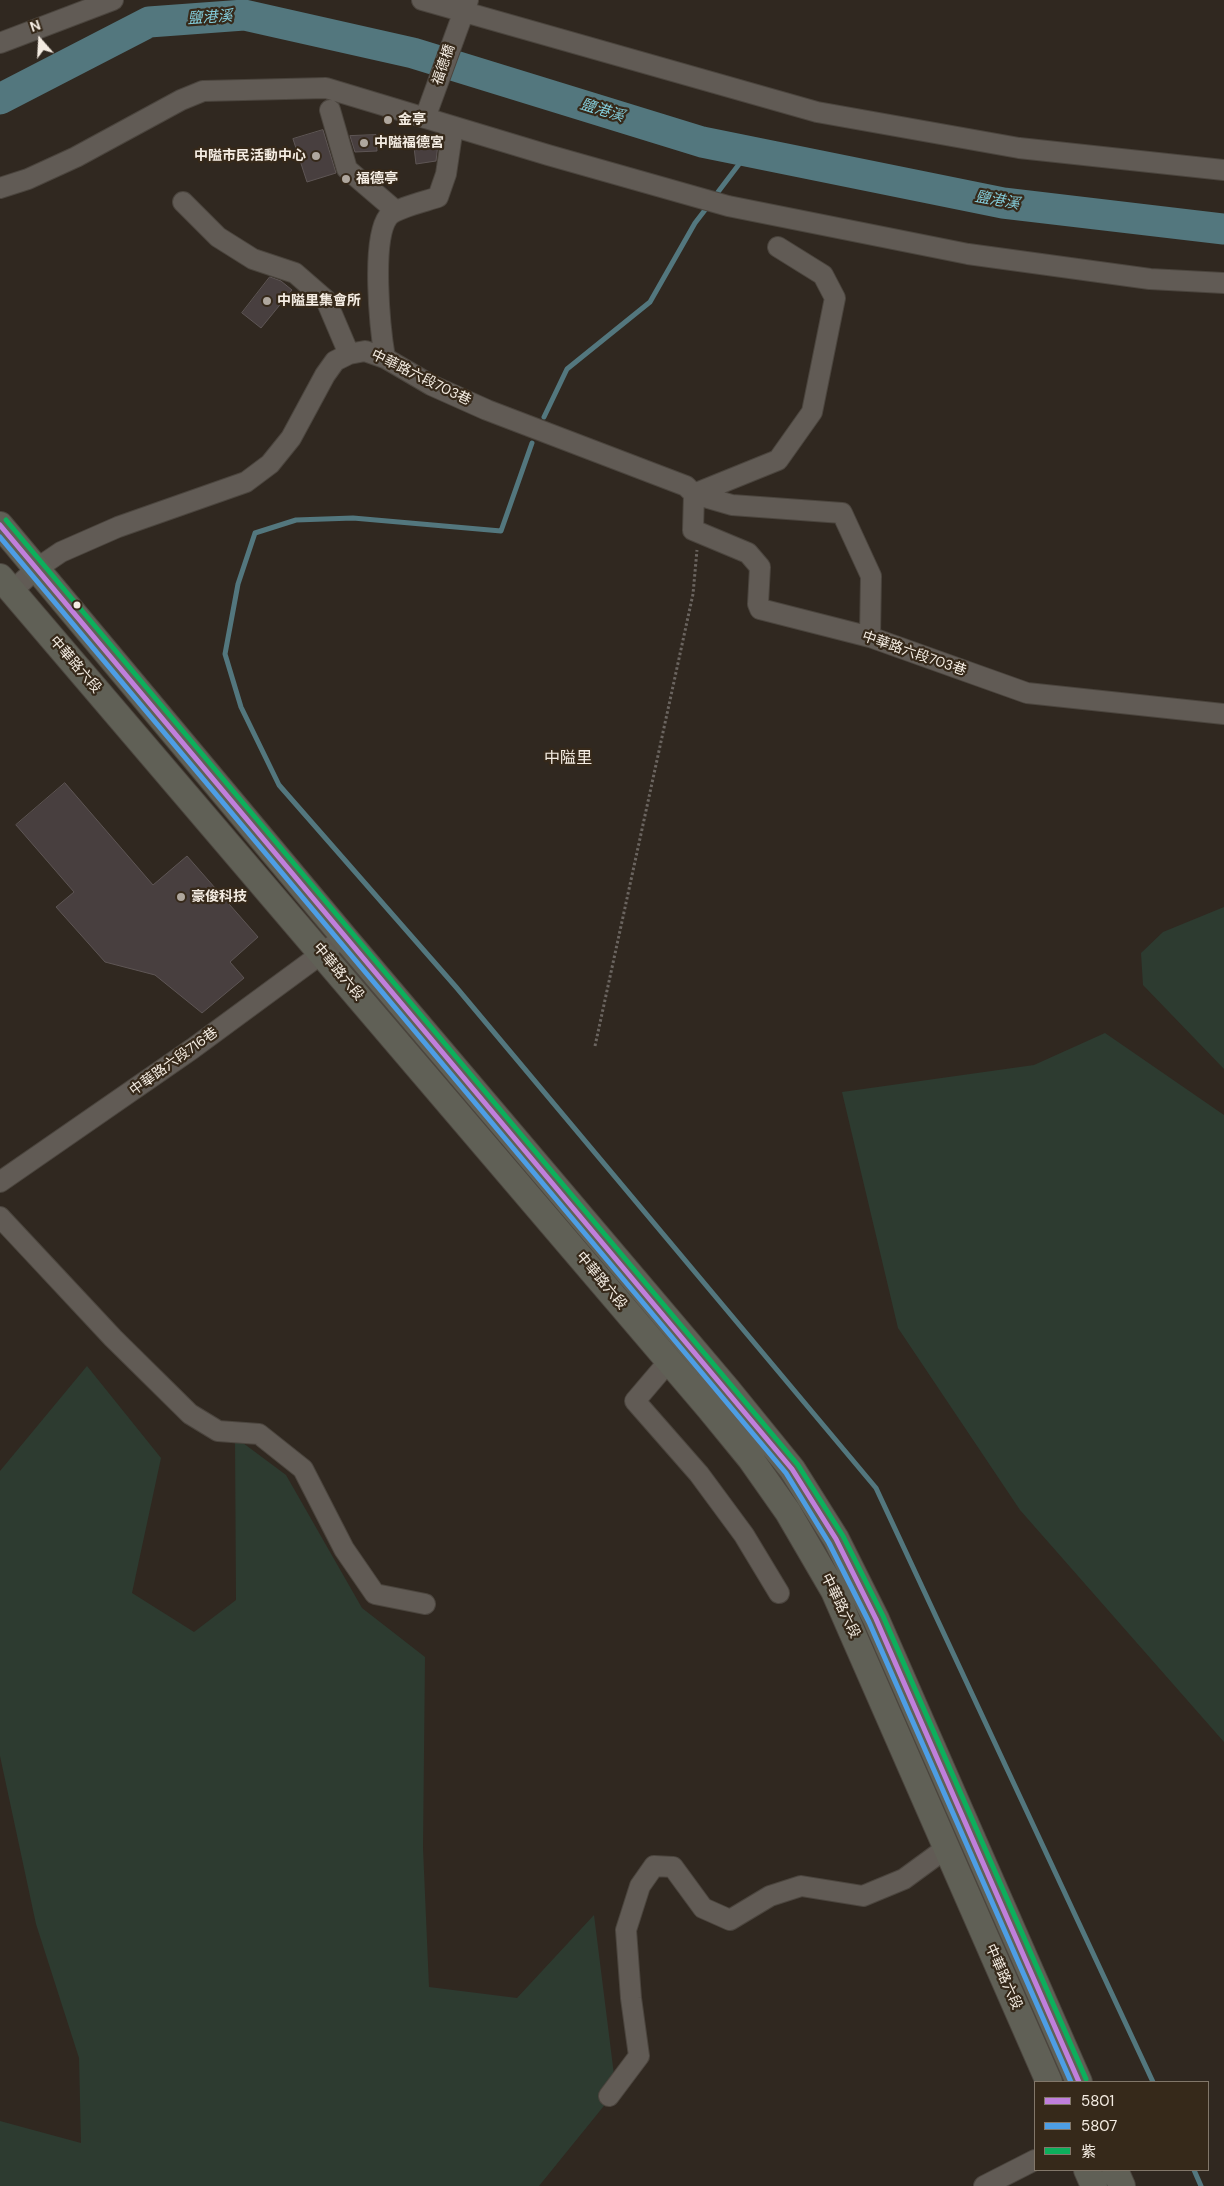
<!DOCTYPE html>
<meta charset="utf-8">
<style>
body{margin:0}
#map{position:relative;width:1224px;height:2186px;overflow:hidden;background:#302820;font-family:"DM Sans","Noto Sans TC",sans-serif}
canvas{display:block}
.legend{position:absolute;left:1034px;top:2081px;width:175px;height:90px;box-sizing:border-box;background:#36291a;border:1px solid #82776a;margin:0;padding:6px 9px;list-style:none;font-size:15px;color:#f4ece2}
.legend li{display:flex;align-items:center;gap:10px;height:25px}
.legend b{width:25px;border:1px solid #82776a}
.north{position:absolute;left:15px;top:15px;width:50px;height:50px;-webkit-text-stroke:4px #36291a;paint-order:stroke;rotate:341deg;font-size:14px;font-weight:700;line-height:20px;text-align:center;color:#f4ece2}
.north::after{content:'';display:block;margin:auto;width:18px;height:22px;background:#f4ece2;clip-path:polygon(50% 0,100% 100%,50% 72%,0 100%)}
</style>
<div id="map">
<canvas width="1224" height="2186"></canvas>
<ul class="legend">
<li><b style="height:6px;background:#c07fdc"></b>5801</li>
<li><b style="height:6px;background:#4d9ee5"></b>5807</li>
<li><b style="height:6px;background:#0daf5c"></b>紫</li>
</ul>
<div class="north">N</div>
</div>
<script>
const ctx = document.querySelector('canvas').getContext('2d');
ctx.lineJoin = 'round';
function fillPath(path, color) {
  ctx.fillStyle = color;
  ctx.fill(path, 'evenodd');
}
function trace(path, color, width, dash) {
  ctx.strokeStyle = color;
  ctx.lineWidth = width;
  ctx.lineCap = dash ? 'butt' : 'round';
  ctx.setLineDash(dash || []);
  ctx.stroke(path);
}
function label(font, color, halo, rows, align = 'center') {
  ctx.font = font + ' "DM Sans","Noto Sans TC",sans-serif';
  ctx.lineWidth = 4.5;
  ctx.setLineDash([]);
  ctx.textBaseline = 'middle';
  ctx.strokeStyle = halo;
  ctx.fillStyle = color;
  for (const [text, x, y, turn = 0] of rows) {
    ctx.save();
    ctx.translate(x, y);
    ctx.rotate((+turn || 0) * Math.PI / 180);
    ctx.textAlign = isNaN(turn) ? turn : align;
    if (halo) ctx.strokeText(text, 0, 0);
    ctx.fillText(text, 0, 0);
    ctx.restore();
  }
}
const green = new Path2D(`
 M1224,907V1069L1143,985L1141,953L1163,932Z
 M1105,1033L1224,1115V1742L1020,1510L898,1328L842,1092L1034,1065Z
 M87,1366L161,1458L132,1593L194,1632L236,1600L235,1437L286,1475L362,1608L425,1657L423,1848L429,1987L517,1998L594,1915L616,2091L539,2186H0V2121L81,2143L79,2058L36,1924L0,1756V1471Z`);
const stream = new Path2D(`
 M718,192L749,151
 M544,417L567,369L650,302L695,223L705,210
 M532,443L501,531L353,518L296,520L255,533L238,584L225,654L241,707L279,785L456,987L876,1488L1153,2082
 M1194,2170L1201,2186`);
const river = new Path2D(`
 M0,99L149,22L244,15L413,53L702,142L1003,203L1224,229`);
const building = new Path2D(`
 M323,130L336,173L307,182L293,139Z
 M376,135L377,151L355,152L350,136Z
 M438,144L436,161L416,164L414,147Z
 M270,277L281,281L292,290L261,328L242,313Z
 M65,783L153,885L187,856L258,937L230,962L244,978L202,1013L155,975L105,962L56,907L74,892L16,825Z`);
const path = new Path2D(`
 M595,1046L693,594L697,550`);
const minor = new Path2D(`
 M422,0L817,112L1019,148L1224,170
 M0,43L113,0
 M330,110L347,169L396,211
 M425,118L468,0
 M0,188L28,179L76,157L181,100L203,91L326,88L548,155L728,206L968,254L1150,279L1224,283
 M183,202L218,237L253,259L295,273L326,300L349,354
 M385,358C380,329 371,240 388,217C395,208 427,201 438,197L446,174L453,127
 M694,494L778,460L812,412L835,298L823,275L778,247
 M694,494L732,505L842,513L871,576L870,637
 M11,592L36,569L61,552L118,527L246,482L270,464L291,438L325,375L335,361L349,354L365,351L385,358L431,385L487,410L686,486L694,494L693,530L748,553L760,567L758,604L760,609L870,637L1027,693L1224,714
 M0,1182L192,1049L332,946
 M0,1217L113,1338L190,1414L218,1431L259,1434L303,1469L344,1549L375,1594L425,1604
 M669,1361L635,1401L699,1474L744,1535L779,1593
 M609,2096L639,2056L631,1998L626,1930L640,1886L654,1866L673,1867L703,1908L730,1920L770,1896L801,1886L863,1896L904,1879L945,1849
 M984,2186L1035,2160`);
const major = new Path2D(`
 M0,525L344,937L727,1389L792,1469L836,1539L876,1619L1079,2082
 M0,577L709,1408L750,1458L788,1512L834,1591L1049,2082
 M1087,2170L1094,2186
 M1115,2170L1122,2186`);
const bus1 = new Path2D(`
 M0,525L792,1469L836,1539L876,1619L1079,2082`);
const bus2 = new Path2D(`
 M0,537L786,1473L829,1543L869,1622L1071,2082`);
const bus3 = new Path2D(`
 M6,520L798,1465L843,1536L883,1616L1086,2079`);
const markers = [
 [388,120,5,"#afa79e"],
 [364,143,5,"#afa79e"],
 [316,156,5,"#afa79e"],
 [346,179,5,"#afa79e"],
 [267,301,5,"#afa79e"],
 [77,605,4.5,"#f4ece2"],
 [181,897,5,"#afa79e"]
];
const streetNames = [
 ["福德橋",444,65,-71],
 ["中華路六段703巷",421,378,26],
 ["中華路六段703巷",914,654,19],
 ["中華路六段",75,665,49],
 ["中華路六段",338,972,50],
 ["中華路六段716巷",174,1062,-36],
 ["中華路六段",601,1281,50],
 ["中華路六段",840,1606,64],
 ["中華路六段",1003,1977,66]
];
const poiNames = [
 ["金亭",398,120],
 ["中隘福德宮",374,143],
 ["中隘市民活動中心",306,156,"right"],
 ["福德亭",356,179],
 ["中隘里集會所",277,301],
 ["豪俊科技",191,897]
];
const waterNames = [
 ["鹽港溪",210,18,-4],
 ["鹽港溪",602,111,17],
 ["鹽港溪",997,201,10]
];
const quarterNames = [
 ["中隘里",568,759]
];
fillPath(green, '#2d3b30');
trace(stream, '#53777e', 5);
trace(river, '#53777e', 31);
fillPath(building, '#483f3f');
trace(building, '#5e5655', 1);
trace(minor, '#4b453e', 22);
trace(major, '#4b453e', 28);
trace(path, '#6b6560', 3, [2.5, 2.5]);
trace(minor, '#615b55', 20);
trace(major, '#606056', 26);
trace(bus1, '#c07fdc', 5);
trace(bus2, '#4d9ee5', 5);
trace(bus3, '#0daf5c', 5);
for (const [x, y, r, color] of markers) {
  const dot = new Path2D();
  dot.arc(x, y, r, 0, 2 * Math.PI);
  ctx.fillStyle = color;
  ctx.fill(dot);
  trace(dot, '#36291a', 2);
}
label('14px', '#f4ece2', '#36291a', streetNames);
label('bold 14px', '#f4ece2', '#36291a', poiNames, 'left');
label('italic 15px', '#83ccda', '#36291a', waterNames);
label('16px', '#f4ece2', '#36291a', quarterNames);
</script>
